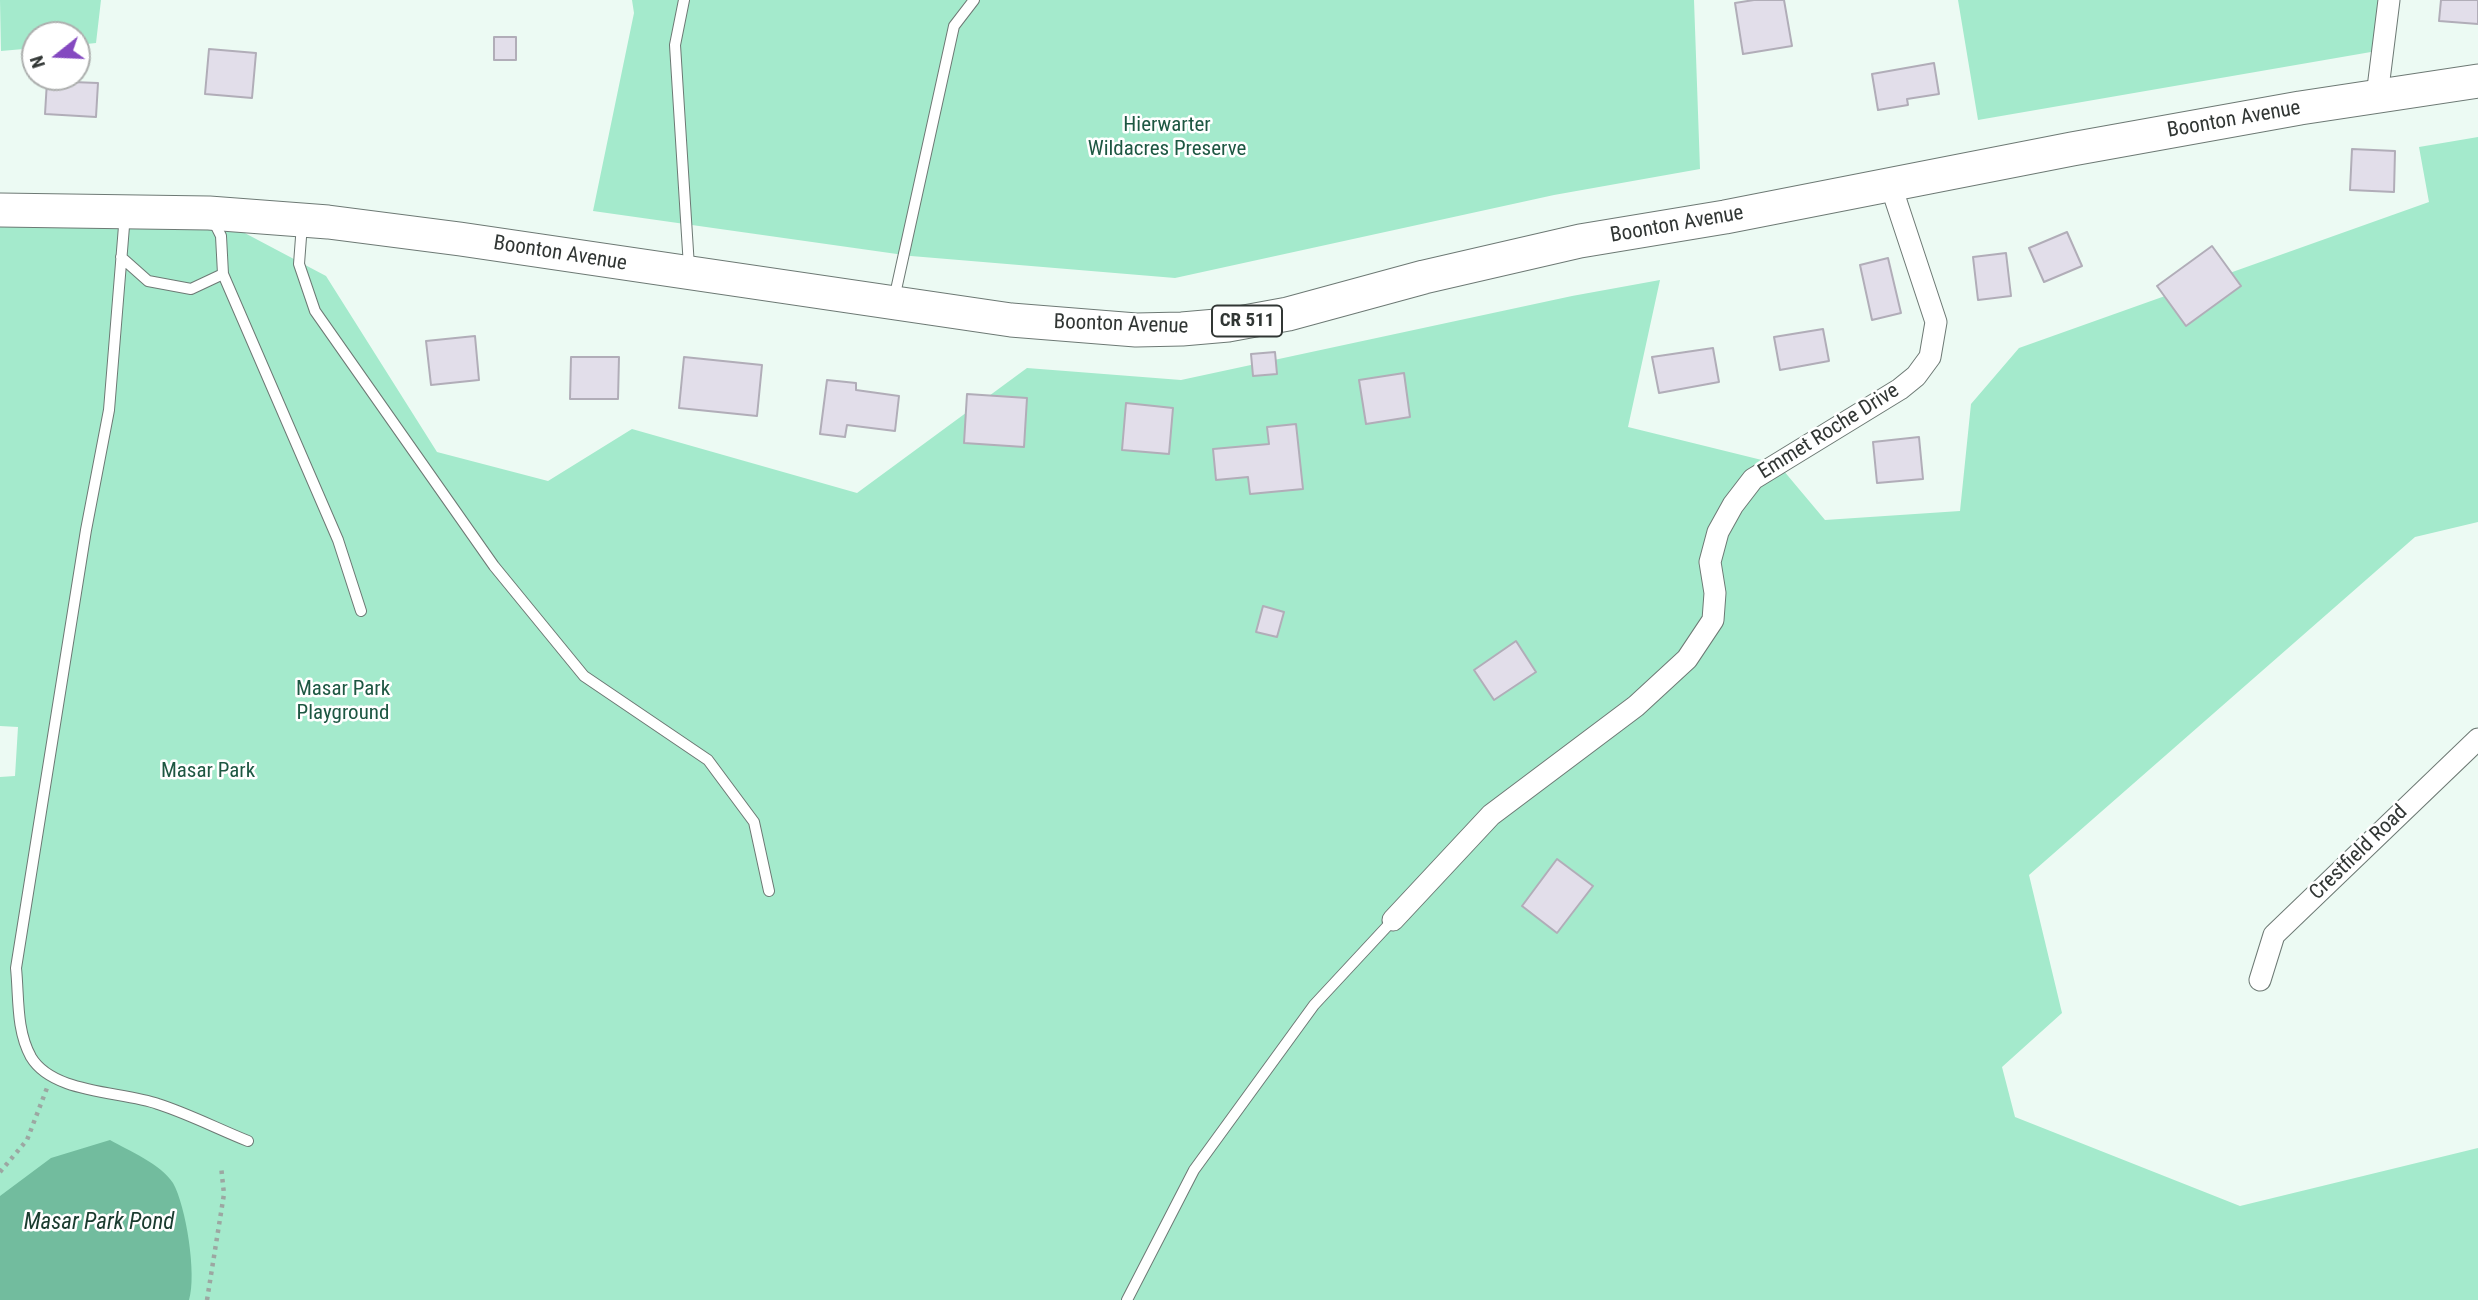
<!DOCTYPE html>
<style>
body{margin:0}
#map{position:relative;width:2478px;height:1300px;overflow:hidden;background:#ecfaf3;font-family:"Roboto Condensed",sans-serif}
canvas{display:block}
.north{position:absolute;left:21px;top:21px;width:70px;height:70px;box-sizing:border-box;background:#fff;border:2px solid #adafae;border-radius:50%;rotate:252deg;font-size:19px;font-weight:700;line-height:28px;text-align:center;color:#313634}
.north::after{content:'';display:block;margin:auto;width:24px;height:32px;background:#8449c0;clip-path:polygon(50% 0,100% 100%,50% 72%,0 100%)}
</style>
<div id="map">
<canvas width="2478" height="1300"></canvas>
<div class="north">N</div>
</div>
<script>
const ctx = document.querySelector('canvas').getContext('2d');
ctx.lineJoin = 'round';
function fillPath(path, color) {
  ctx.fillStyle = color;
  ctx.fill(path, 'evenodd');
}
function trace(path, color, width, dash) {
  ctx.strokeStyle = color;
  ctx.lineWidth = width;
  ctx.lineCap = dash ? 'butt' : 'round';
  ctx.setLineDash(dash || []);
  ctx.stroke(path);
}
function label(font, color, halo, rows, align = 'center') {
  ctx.font = font + ' "Roboto Condensed",sans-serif';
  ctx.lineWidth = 5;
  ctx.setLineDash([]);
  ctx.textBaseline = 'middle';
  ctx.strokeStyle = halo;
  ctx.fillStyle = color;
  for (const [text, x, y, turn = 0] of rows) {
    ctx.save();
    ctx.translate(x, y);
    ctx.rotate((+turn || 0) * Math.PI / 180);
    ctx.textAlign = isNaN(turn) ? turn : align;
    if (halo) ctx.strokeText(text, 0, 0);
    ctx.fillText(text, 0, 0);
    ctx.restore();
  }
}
const green = new Path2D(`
 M0,0H101L96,43L77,45V35H35V48L1,51Z
 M632,0H1694L1700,169L1554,195L1175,278L911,256L593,211L634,13Z
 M1958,0H2399L2394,48L1978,120Z
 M2478,137V522L2415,537L2029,875L2062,1013L2002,1067L2015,1117L2240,1206L2478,1148V1300H0V777L15,776L18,727L0,726V225L239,230L326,276L437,452L548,481L632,429L857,493L1027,368L1181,380L1572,296L1660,280L1628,427L1778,464L1825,520L1960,511L1971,404L2019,348L2429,202L2419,147Z`);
const water = new Path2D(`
 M110,1140C128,1150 162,1165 173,1183C186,1206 197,1275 189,1300H0V1196L51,1158Z`);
const building = new Path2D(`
 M1754,0H1784L1792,46L1743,54L1735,3Z
 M2441,0H2478V24L2439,21Z
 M494,37H516V60H494Z
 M209,49L256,53L252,98L205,94Z
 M1934,63L1939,94L1907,99L1908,105L1878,110L1872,74Z
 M47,81L98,83L96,117L45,114Z
 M2352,149L2395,151L2394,192L2350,190Z
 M2067,232L2082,266L2044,282L2029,248Z
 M2212,246L2241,286L2186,326L2157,286Z
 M2006,253L2011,296L1978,300L1973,257Z
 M1888,258L1901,313L1872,320L1860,265Z
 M1823,329L1829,361L1780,370L1774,337Z
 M475,336L479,380L431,385L426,341Z
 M1713,348L1719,382L1659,393L1652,357Z
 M1275,352L1277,374L1253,376L1251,354Z
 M571,357H619L618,399H570Z
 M684,357L762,365L757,416L679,408Z
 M1404,373L1410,417L1366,424L1359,380Z
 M827,380L856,383V390L899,396L895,431L847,425L845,437L820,434Z
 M967,394L1027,398L1024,447L964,443Z
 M1126,403L1173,408L1169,454L1122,450Z
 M1296,424L1303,489L1250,494L1248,477L1216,480L1213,449L1269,444L1267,427Z
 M1919,437L1923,479L1877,483L1873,442Z
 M1263,606L1284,612L1277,637L1256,632Z
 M1516,641L1536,672L1494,700L1474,670Z
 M1557,859L1593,886L1557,933L1522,906Z`);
const path = new Path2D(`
 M0,1172L27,1140L47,1088
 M207,1300L224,1194L221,1166`);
const lane = new Path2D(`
 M684,0L675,45L689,267
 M125,214L109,410L86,530L16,968C19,997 16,1030 31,1057C53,1094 121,1091 158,1104C189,1114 218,1129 248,1141
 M302,224L299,264L315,311L494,566L584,676L708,760L754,822L769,891
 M121,257L148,281L191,289L223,274L221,236L212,218
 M223,274L338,540L361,611
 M894,299L954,26L974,0
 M1127,1300L1194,1170L1314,1005L1393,920`);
const street = new Path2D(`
 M2377,96L2389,0
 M1393,920L1491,815L1636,706L1687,659L1713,620L1715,593L1710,562L1718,532L1733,505L1753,479L1900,389L1916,376L1930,357L1936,322L1891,186
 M2260,980L2274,935L2478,739`);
const primary = new Path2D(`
 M0,210L209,213L328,222L460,239L1011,320L1136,330L1182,329L1228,325L1288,314L1424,277L1580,241L1725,217L2072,149L2300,108L2478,81`);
const shields = [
 [1247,321,70]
];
const shieldNames = [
 ["CR 511",1247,321]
];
const streetNames = [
 ["Boonton Avenue",2234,120,-10],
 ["Boonton Avenue",1677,225,-10],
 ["Boonton Avenue",560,254,9],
 ["Boonton Avenue",1121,325,2],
 ["Emmet Roche Drive",1829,432,-32],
 ["Crestfield Road",2359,853,-44]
];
const parkNames = [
 ["Hierwarter",1167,126],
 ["Wildacres Preserve",1167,150],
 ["Masar Park",343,690],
 ["Playground",343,714],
 ["Masar Park",208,772]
];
const waterNames = [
 ["Masar Park Pond",99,1223]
];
fillPath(green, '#a4eacc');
fillPath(water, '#72bc9e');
fillPath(building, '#e2deea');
trace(building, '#b1adb8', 2);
trace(lane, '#6d7974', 12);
trace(street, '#6d7974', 23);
trace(primary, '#6d7974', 35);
trace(path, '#9ca7a2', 4.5, [3.5, 5]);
trace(lane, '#fff', 10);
trace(street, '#fff', 21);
trace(primary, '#fff', 33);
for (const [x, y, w] of shields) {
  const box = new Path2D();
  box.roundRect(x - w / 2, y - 15.5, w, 31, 5);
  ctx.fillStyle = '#fff';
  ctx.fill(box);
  trace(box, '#313634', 2);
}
label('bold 19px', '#313634', null, shieldNames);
label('21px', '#313634', '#fff', streetNames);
label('21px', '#1d5742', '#fff', parkNames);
label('italic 23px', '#1a3c2f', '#fff', waterNames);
</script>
